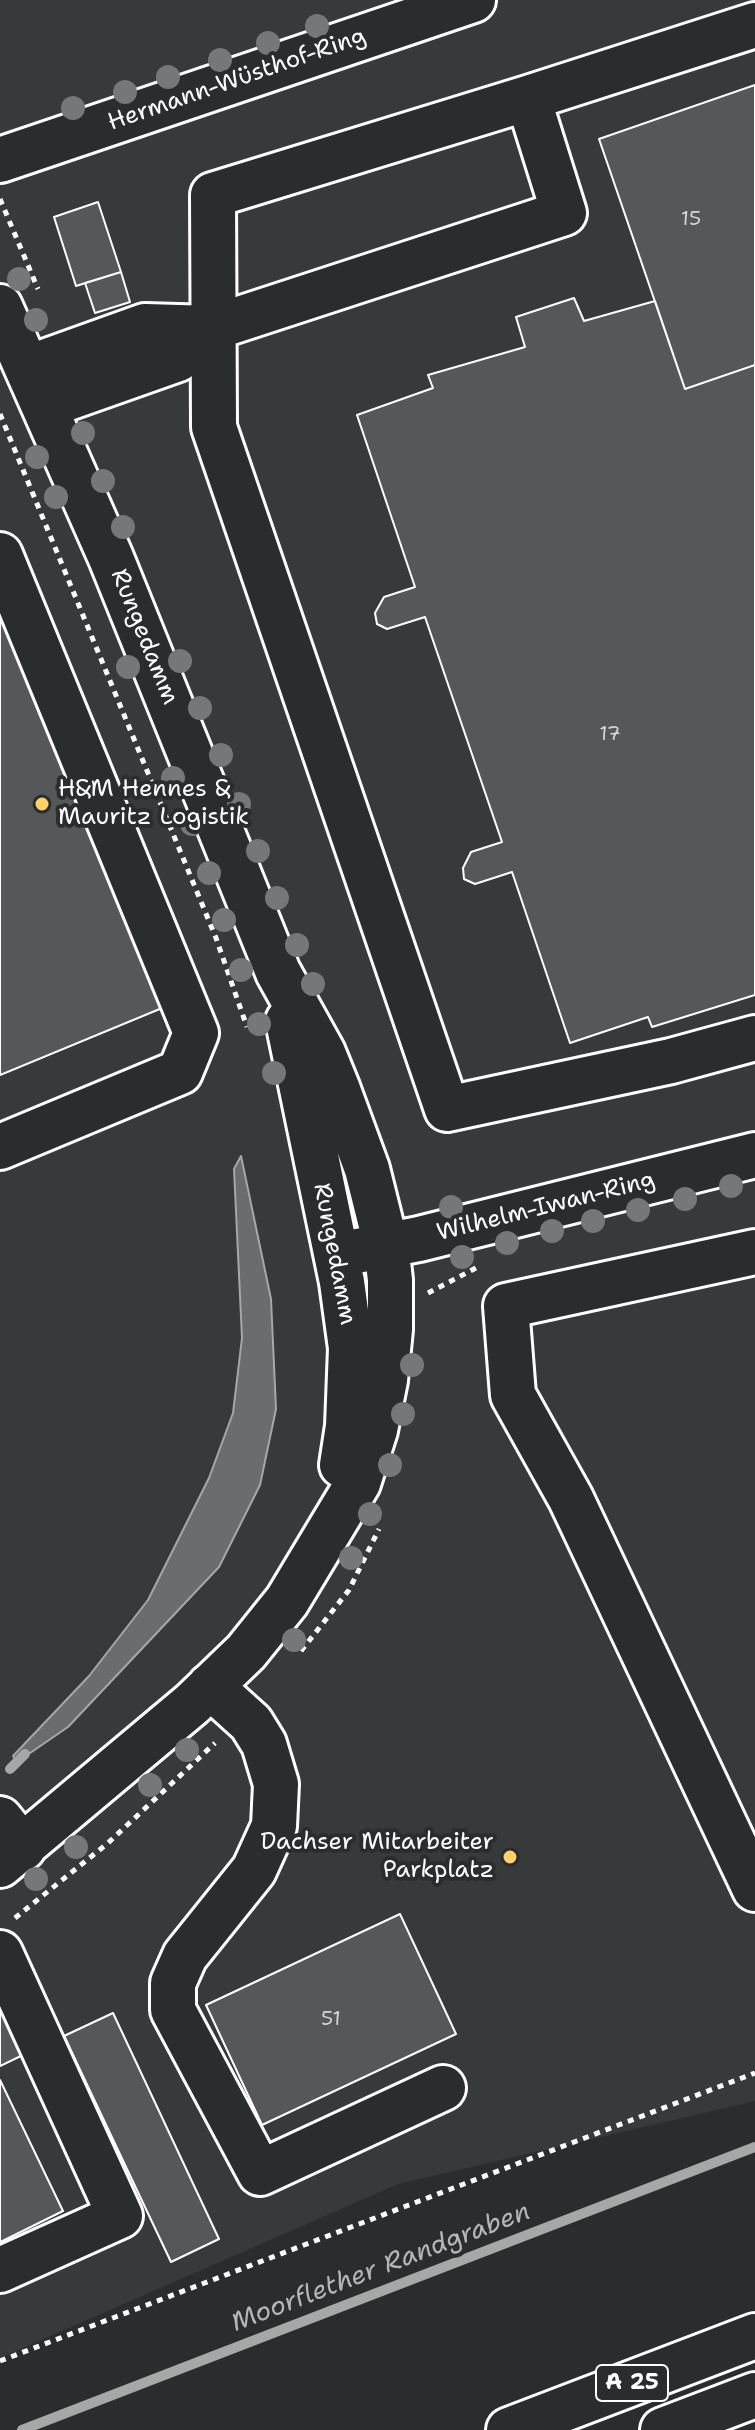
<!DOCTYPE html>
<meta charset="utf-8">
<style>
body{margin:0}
canvas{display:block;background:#2a2d2e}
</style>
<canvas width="755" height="2430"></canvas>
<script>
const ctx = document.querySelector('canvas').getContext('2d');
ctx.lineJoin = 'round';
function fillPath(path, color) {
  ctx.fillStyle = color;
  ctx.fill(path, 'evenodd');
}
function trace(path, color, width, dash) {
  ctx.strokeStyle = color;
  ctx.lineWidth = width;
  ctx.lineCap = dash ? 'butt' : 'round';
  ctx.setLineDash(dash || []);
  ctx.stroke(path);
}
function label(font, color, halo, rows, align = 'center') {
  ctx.font = font + ' "Shantell Sans",sans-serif';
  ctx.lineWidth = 8;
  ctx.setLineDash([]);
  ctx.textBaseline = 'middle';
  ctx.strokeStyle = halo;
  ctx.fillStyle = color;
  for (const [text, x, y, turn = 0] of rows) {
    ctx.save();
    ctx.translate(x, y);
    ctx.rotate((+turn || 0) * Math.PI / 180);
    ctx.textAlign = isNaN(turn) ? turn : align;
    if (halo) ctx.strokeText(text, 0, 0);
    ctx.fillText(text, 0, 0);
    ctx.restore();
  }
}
const built = new Path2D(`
 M0,0H755V2101L398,2184L0,2358Z`);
const water = new Path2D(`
 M241,1156L271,1299L276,1409L260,1485L219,1567L68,1727L17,1762L13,1756L89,1676L148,1600L209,1478L233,1413L242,1338L234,1169Z`);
const stream = new Path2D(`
 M10,1769L25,1754
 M22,2430L755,2147`);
const building = new Path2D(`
 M755,85V365L685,389L599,139Z
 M98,202L121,272L76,286L54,217Z
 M121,272L130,302L95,313L85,283Z
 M574,298L584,321L655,301L685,389L755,365V995L652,1027L648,1017L570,1043L512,872L475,884L464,879L463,868L471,852L502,842L425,617L387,629L377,624L375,613L384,597L415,587L357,415L433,388L428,375L525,347L516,317Z
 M0,601L167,1006L0,1075Z
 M400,1914L456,2034L262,2125L206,2005Z
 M0,2000L27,2053L0,2066Z
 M113,2013L219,2239L171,2262L64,2036Z
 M0,2080L63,2211L0,2242Z`);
const path = new Path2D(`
 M0,199L38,289
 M0,414L216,938L247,1027
 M428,1293L476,1268
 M301,1651L349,1590L379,1529
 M15,1918L108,1843L215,1743
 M0,2361L755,2073`);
const minor = new Path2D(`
 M755,25L528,98L213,195L214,427L447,1109L671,1061L755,1038
 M0,160L473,0
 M0,307L111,558L278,972L323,1053L338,1090L367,1169L386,1245L390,1280V1329L385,1380L375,1430L358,1483L287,1601L246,1652L192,1704L0,1865
 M28,368L145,326L212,328L564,213L528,98
 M45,406L178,359L212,328
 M0,555L196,1033L180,1072L0,1147
 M288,1021L342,1282L351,1348L348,1426L342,1465
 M357,1251L419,1239L755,1155
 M755,1252L506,1306L513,1395L571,1499L755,1889
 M210,1686L251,1723L264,1744L276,1784L274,1826L254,1870L185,1956L173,1983V2010L260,2173L443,2088
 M0,1819L23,1848
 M0,1953L120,2216L0,2270`);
const highway = new Path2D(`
 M509,2430L755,2336
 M663,2430L755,2395`);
const trees = [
 [317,26],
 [268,43],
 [220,60],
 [168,77],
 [125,92],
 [73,108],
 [19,279],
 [36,320],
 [83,433],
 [37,457],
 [103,481],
 [56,497],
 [123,527],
 [180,661],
 [128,667],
 [200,708],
 [221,755],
 [173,778],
 [239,804],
 [192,824],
 [258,851],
 [209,873],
 [277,898],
 [224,920],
 [297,945],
 [241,970],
 [313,984],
 [259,1024],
 [274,1073],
 [731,1186],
 [685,1199],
 [451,1207],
 [638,1210],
 [593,1221],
 [552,1231],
 [507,1243],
 [462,1257],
 [412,1365],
 [403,1414],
 [390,1465],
 [370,1514],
 [351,1558],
 [294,1640],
 [187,1750],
 [150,1785],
 [76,1847],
 [36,1879]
];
const markers = [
 [42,804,8,"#ffd166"],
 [510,1857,8,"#ffd166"]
];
const numberNames = [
 ["15",691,220],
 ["17",610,735],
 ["51",331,2020]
];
const shields = [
 [632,2383,72]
];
const shieldNames = [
 ["A 25",632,2383]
];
const streetNames = [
 ["Hermann-Wüsthof-Ring",237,80,-19],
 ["Rungedamm",144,637,68],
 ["Wilhelm-Iwan-Ring",546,1207,-14],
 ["Rungedamm",334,1254,79]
];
const poiNames = [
 ["H&M Hennes &",58,790],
 ["Mauritz Logistik",58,818],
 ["Dachser Mitarbeiter",494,1843,"right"],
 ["Parkplatz",494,1871,"right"]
];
const waterNames = [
 ["Moorflether Randgraben",381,2268,-21]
];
fillPath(built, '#373a3b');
fillPath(water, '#6a6c6d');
trace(water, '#a6a7a7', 2);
trace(stream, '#a6a7a7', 10);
fillPath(building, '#555758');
trace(building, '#fff', 2);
trace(minor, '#fff', 50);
trace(highway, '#fff', 50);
trace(path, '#fff', 5, [6, 6]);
trace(minor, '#2a2d2e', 44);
trace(highway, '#2a2d2e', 44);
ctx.fillStyle = '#757778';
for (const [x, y] of trees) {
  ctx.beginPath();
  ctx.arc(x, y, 12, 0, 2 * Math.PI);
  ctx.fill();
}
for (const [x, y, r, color] of markers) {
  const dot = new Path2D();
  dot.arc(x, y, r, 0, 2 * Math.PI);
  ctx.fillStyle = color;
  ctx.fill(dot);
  trace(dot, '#2a2d2e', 3);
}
label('20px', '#d4d5d5', null, numberNames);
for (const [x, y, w] of shields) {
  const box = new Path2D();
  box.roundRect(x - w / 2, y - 18, w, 36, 6);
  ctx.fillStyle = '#2a2d2e';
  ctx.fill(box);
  trace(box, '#fff', 2);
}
label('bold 22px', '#fff', null, shieldNames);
label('24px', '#fff', '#2a2d2e', streetNames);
label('24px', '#fff', '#2a2d2e', poiNames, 'left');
label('italic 26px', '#b4b6b6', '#2a2d2e', waterNames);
</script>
